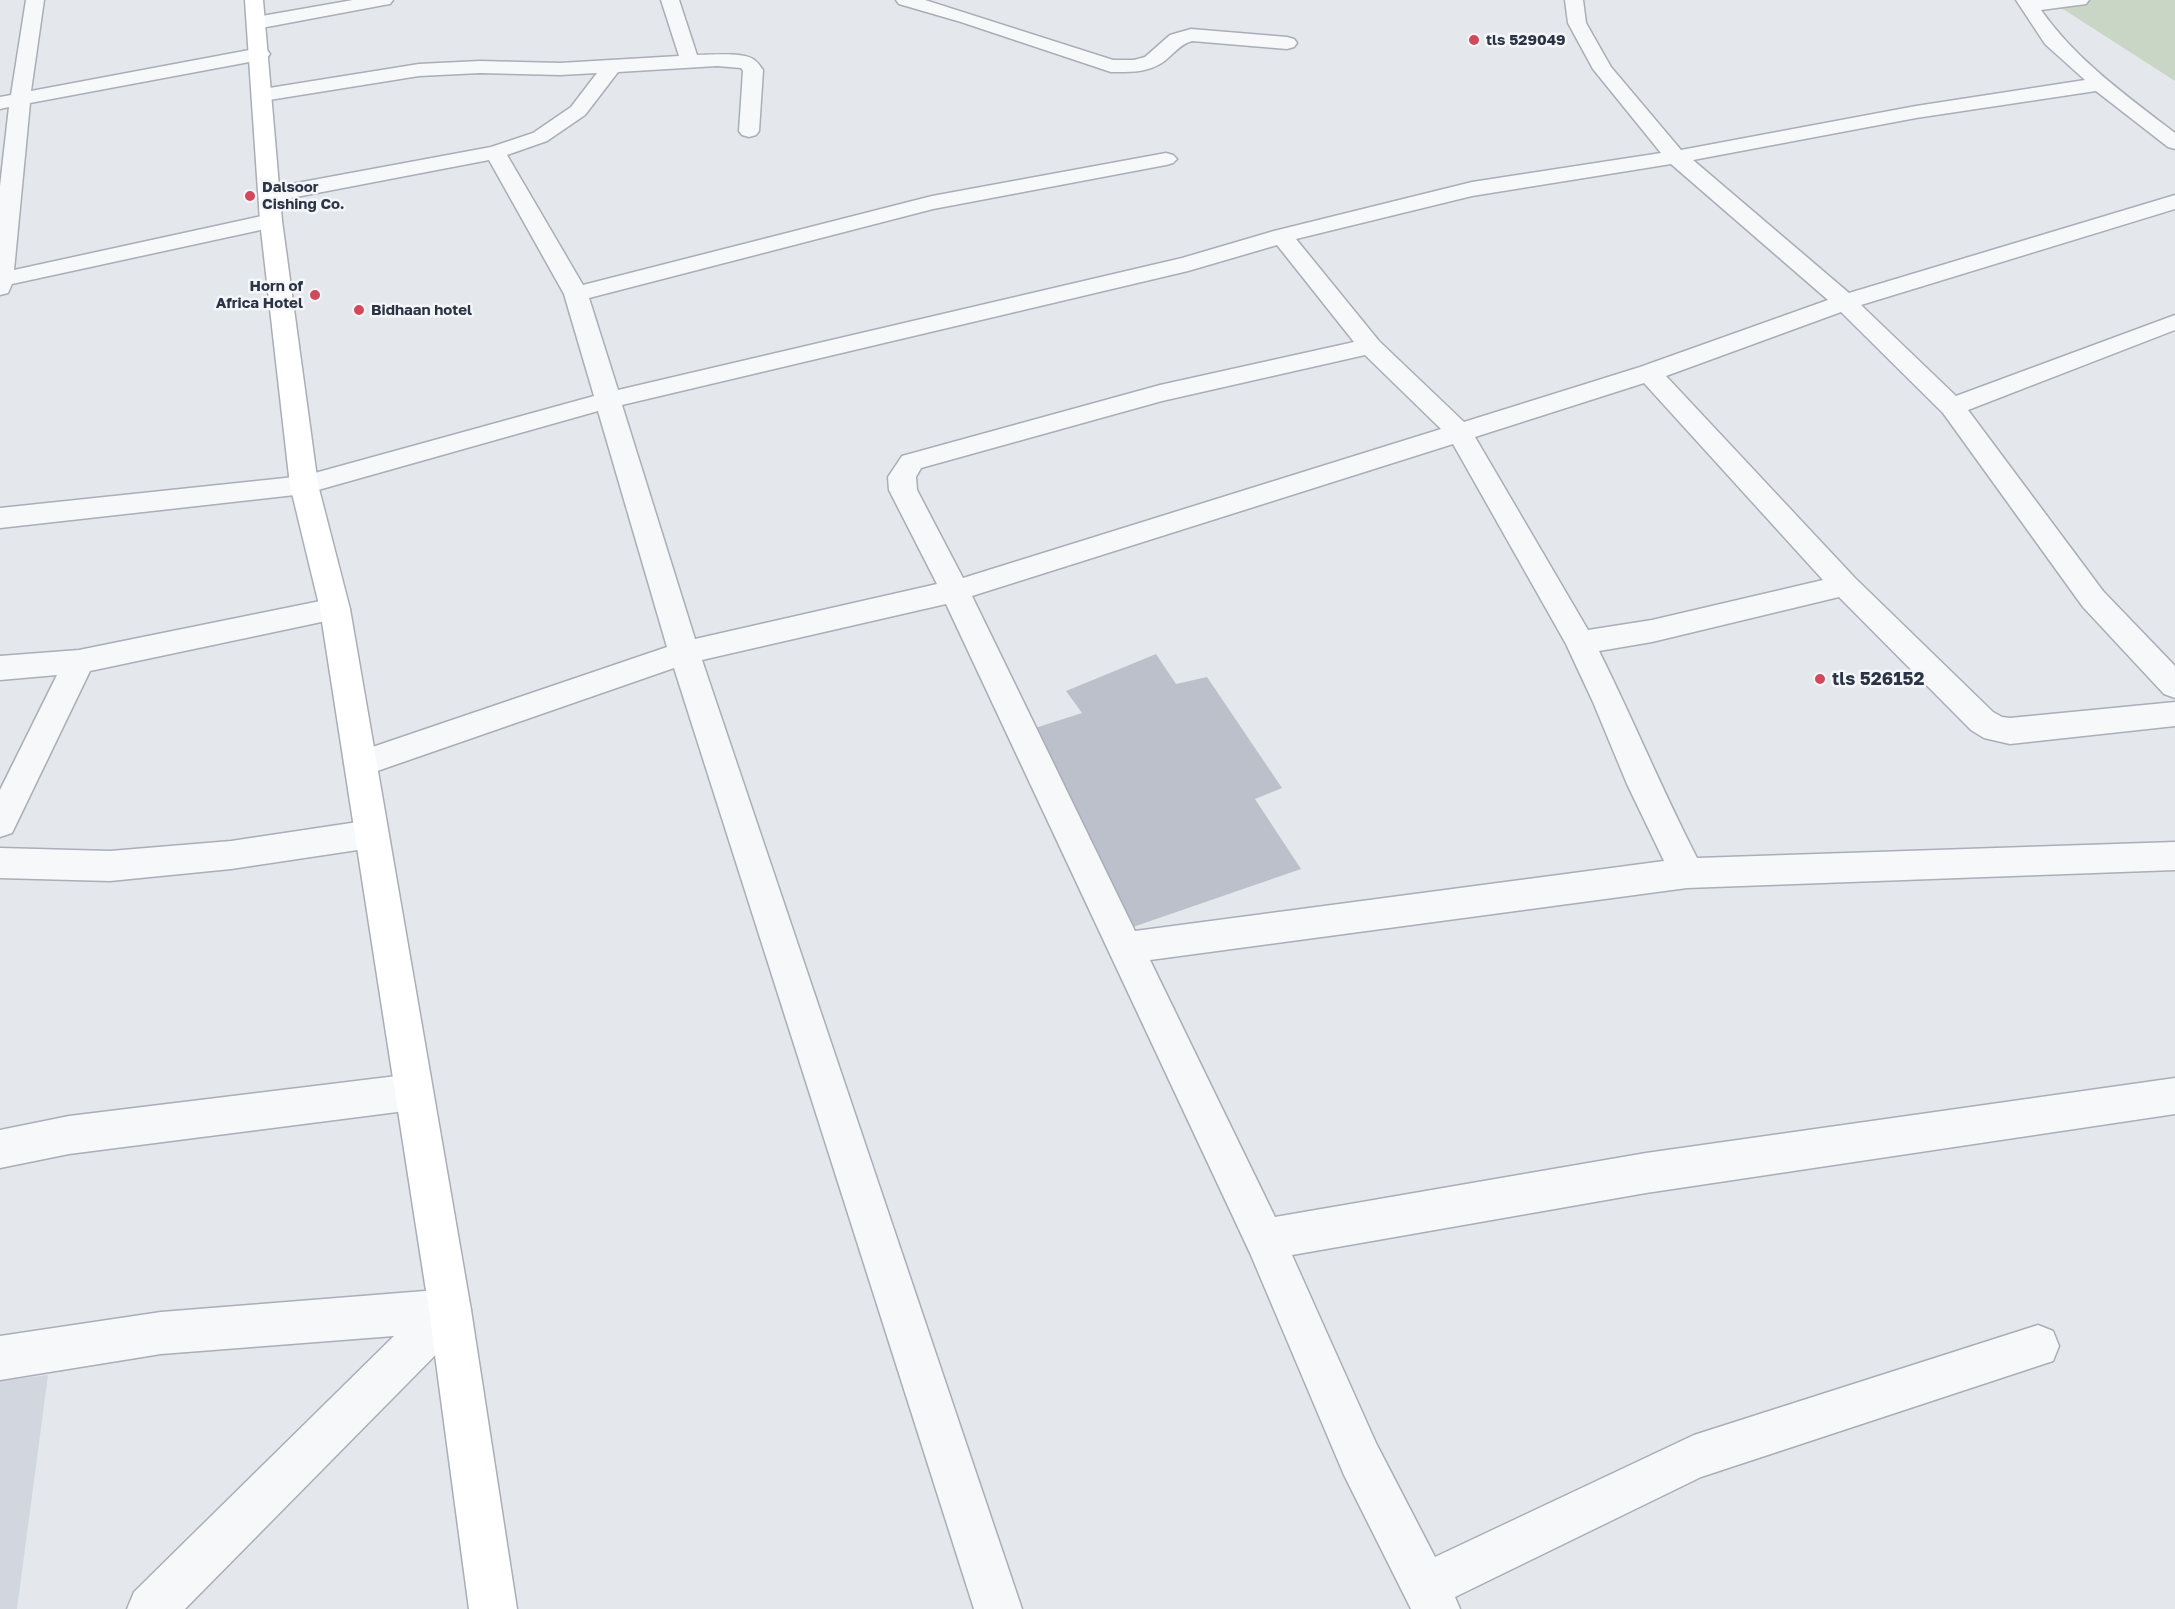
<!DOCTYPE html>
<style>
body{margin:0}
canvas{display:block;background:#e4e7ec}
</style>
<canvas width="2175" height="1609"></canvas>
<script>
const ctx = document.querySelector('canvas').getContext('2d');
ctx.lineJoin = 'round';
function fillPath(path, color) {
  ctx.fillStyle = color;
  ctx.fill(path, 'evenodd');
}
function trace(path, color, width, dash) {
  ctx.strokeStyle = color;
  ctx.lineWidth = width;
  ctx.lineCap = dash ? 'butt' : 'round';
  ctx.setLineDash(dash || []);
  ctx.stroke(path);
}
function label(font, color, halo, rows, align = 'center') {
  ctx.font = font + ' "Golos Text",sans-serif';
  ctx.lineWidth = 5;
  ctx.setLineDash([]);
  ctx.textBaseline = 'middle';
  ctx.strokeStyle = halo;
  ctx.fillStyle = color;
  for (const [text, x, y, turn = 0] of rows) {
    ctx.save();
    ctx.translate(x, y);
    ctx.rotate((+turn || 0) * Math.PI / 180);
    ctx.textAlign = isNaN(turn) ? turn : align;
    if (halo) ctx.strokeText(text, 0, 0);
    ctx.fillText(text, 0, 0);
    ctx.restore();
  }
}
const built = new Path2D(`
 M48,1375L17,1609H0V1381Z`);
const green = new Path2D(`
 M2049,0H2175V81Z`);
const building = new Path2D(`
 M1156,654L1176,684L1207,677L1282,788L1255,799L1301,869L1133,927L1032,729L1082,713L1066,691Z`);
const street = new Path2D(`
 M26,0H44L31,91L260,48L267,50L270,54L267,58L260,60L30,103L14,270L271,214L279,216L282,221L279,226L12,284L8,293L0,295V186L9,107L0,109V97L11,95Z
 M353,0H393L390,4L384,5L256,29L249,27L247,23L249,19L256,17Z
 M661,0H679L697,55C711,55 741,52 753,59C757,61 760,66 763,70L759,131L756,135L749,137L742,135L739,131L743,71L741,68L717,66L618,72L585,115L547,141L507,155L583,285L932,196L1166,153L1173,155L1177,159L1173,163L1166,165L933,209L589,298L618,390L1182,258L1274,231L1472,182L1661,153L1593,69L1568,23L1565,0H1583L1586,23L1611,67L1681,150L1916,106L2085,80L2045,44L2016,0H2089L2086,4L2041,10C2076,60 2127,96 2175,133V149L2168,147L2096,91L1916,118L1693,160L1849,293L2175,195V209L1861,305L1956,396L2175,315V330L1968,410L2103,591L2175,666V698L2164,694L2083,607L1943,413L1841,312L1666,376L1855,578L1993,712L2002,717L2010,718L2175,702V726L2010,744L1984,738L1971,730L1839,597L1652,642L1599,651C1633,719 1662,790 1697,858L2175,842V870L1687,888L1150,960L1275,1217L1646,1153L2175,1078V1114L1646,1193L1292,1255L1376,1443L1435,1557L1694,1435L2038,1325L2053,1331L2059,1346L2053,1361L1701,1477L1455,1597L1460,1609H1411L1344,1475L1250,1253L946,604L702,660L1022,1609H974L674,668L360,777L349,773L344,764L349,755L667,647L598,411L304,494L0,528V508L304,476L594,396L564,294L489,160L270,202L262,200L259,195L262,190L270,188L491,147L533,133L571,107L597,73L560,75L480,73L419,76L263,101L256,99L253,95L256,91L263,89L419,64L480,61L560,63L679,56ZM1671,164L1828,300L1640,367L1464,422L1379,341L1296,239L1472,196ZM1277,245L1354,342L1160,385L902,456L888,477L889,490L937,584L695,639L622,405L1188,271ZM1365,355L1441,429L963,578L917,490L916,477L921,468L1162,401ZM1644,383L1823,580L1652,620L1588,630L1475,437ZM1453,444L1566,644L1593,702L1627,784L1664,861L1135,931L972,596Z
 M896,0H925L1113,60H1134L1145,57L1170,35L1191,29L1287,37L1294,39L1297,43L1294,47L1287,49L1192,41C1177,45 1171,59 1158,65C1143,73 1127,72 1111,72L961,22L899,4Z
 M335,598L345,601L350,609L345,617L90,671L12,833L0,837V790L57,675L0,680V656L79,650Z
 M371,820L383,824L388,834L383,844L371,848L231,869L110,881L0,878V848L110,851L231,841Z
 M413,1074L427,1079L432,1092L427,1105L413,1110L69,1154L0,1168V1130L69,1116Z
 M450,1289L465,1295L471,1310L465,1325L185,1609H127L134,1592L394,1336L161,1354L0,1380V1336L161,1312Z`);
const secondary = new Path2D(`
 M245,0H263L282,221L318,485L350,609L471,1310L517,1609H469L429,1310L320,609L290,485L260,221Z`);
const markers = [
 [1474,40,6,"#d1495b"],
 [250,196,6,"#d1495b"],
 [315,295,6,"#d1495b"],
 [359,310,6,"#d1495b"],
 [1820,679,6,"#d1495b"]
];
const farPoinames = [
 ["tls 529049",1486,40],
 ["Dalsoor",262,187],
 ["Cishing Co.",262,204],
 ["Horn of",303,286,"right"],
 ["Africa Hotel",303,303,"right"],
 ["Bidhaan hotel",371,310]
];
const poiNames = [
 ["tls 526152",1832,679]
];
fillPath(built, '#d2d6de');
fillPath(green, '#c9d6c5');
fillPath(building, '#bbc0ca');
trace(street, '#a9aeb7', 3);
trace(secondary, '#a9aeb7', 3);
fillPath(street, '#f7f8fa');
fillPath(secondary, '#fff');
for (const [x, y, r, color] of markers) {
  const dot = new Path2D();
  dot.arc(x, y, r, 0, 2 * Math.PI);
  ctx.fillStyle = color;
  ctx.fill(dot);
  trace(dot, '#f4f6f9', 2);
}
label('bold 15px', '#2b3445', '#f4f6f9', farPoinames, 'left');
label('bold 18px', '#2b3445', '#f4f6f9', poiNames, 'left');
</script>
